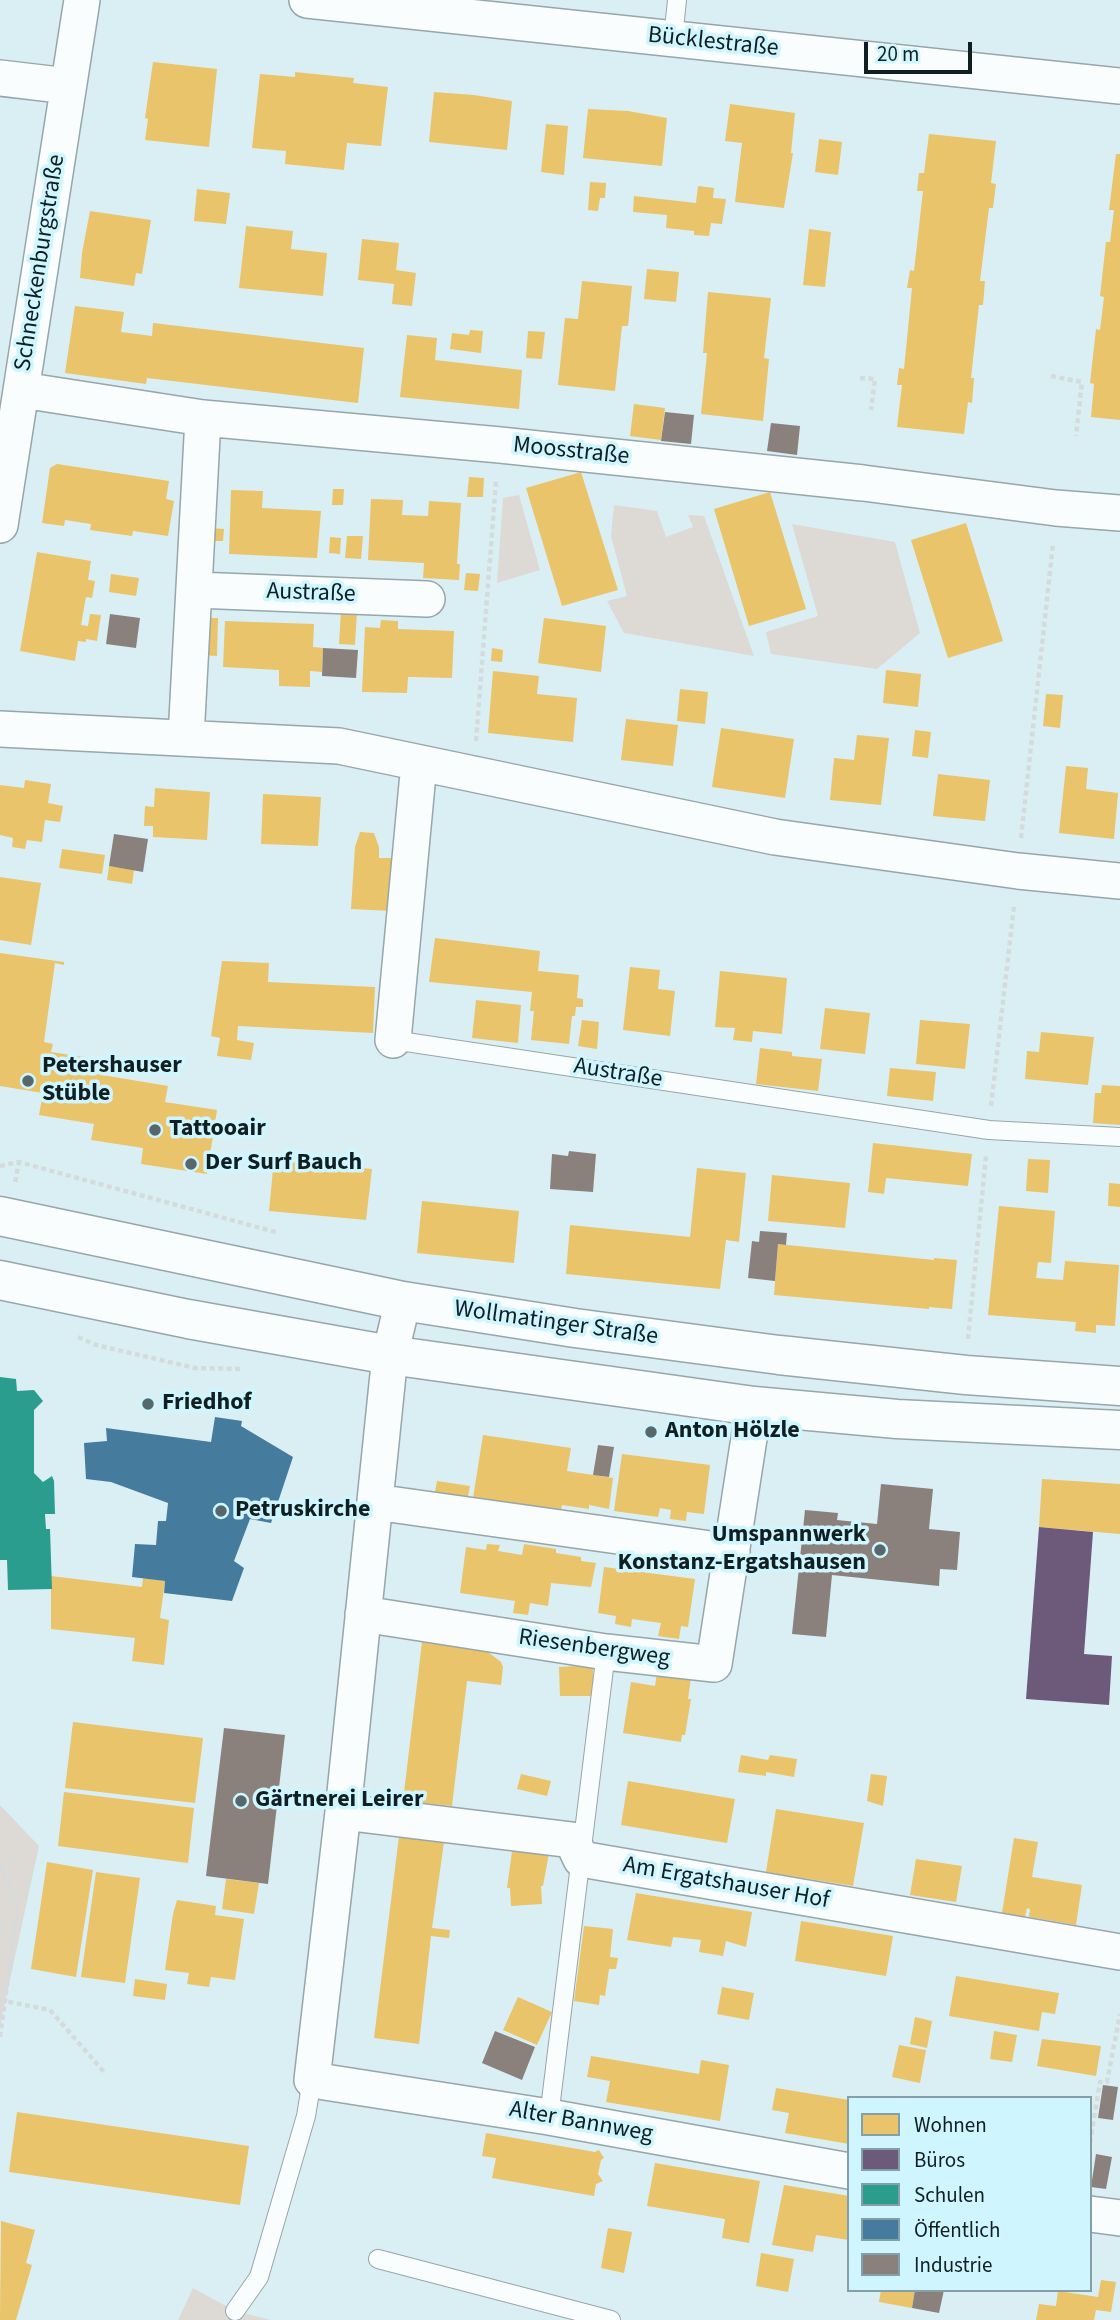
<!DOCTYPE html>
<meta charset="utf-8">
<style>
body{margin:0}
#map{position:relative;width:1120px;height:2320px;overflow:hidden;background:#daeff4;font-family:"Source Sans 3",sans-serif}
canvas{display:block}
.legend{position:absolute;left:847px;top:2096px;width:245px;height:196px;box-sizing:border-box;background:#cff5ff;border:2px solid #839fa7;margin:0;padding:9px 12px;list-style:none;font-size:21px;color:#101f22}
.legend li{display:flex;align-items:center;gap:14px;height:35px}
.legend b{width:35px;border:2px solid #839fa7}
.scale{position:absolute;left:864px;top:42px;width:108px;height:32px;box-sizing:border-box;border:4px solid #101f22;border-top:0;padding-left:9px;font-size:21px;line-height:24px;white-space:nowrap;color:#101f22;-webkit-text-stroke:5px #cff5ff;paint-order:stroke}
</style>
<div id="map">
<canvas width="1120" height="2320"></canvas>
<ul class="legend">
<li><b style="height:19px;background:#e9c46a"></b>Wohnen</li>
<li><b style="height:19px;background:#6d597a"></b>Büros</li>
<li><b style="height:19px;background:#2a9d8f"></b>Schulen</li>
<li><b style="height:19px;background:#457b9d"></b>Öffentlich</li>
<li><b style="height:19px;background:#8a817c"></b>Industrie</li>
</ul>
<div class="scale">20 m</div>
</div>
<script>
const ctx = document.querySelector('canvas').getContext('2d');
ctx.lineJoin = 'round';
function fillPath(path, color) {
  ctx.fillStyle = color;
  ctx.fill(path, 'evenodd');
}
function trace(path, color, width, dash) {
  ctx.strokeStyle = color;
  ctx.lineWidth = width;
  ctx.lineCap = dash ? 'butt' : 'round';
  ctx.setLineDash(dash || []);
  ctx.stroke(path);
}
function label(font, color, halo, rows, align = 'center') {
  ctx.font = font + ' "Source Sans 3",sans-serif';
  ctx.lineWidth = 7;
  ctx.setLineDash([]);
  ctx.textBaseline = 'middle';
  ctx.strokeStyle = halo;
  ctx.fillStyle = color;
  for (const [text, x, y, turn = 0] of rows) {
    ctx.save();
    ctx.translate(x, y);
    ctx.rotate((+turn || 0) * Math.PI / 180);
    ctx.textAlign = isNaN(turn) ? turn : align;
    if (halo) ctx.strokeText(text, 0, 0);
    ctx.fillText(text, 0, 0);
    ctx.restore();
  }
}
const green = new Path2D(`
 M519,495L540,570L497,583L503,498Z
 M614,505L657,511L666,537L693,527L688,515L704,516L754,656L624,633L607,601L627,596L611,536Z
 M792,524L895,542L920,633L877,669L771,654L766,632L818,616Z
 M0,1805L39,1846L0,2026Z
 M193,2288L235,2311L271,2320H178Z`);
const homes = new Path2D(`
 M153,62L217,69L209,147L145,140L148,119L145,118Z
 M295,72L354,78L353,83L388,87L381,146L347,143L344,170L285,164L286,151L252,148L260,74L295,77Z
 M434,92L474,95L512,101L507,150L429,142Z
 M730,104L795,113L791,153H793L784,208L735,202L742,143L725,141Z
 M588,109L628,111L667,118L662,166L583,158Z
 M546,124L568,126L564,175L541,172Z
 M929,134L996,141L991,183L996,184L993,208H989L980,281H985L983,305H979L971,378H974L972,403L968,402L964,434L897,427L902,385H897L899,368L904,369L912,288H907L910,270L914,271L923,191H917L919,173H924Z
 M819,139L842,142L838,175L815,172Z
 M1116,154H1120V420L1091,417L1094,384L1090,383L1096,329L1100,330L1104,297L1100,296L1106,242H1110L1114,210H1109Z
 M590,182L606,183L605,198H600L598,211L588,210Z
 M698,186L714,188L713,198L726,199L722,224L711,223L709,236L694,235V231L666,228L667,215L633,212L634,196L696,203Z
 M197,189L230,193L226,224L194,221Z
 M90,211L151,220L142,274L136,273L134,286L80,278L82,253Z
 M246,226L293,231L291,249L327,253L323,296L239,288Z
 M809,229L831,232L825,287L803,285Z
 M362,239L399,243L396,270L416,273L412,306L392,304L394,284L358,280Z
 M647,269L679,272L676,302L644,299Z
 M582,281L632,286L628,326H622L615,391L558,385L565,318L578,319Z
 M708,292L771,298L764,358L769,359L763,421L701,414L707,353H703Z
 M75,306L124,312L121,332L152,336L153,323L364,348L358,403L147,378L146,384L65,373Z
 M470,330L483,331L481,353L450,349L452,333L469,335Z
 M528,331L545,332L542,359L526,358Z
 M407,335L437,338L435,360L522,370L519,409L400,397Z
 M634,404L665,408L661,440L630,436Z
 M57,464L169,481L166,499L174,501L168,536L133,531L132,536L90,530L91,524L65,520L64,526L42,523L50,468Z
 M581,472L618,590L562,606L526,488Z
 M469,477L484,478L483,497H467Z
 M333,489H344L343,505H332Z
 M231,490L263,491L262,508L321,511L317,558L229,554Z
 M770,492L806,609L749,626L714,509Z
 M371,499L403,500L402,515L428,516L429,501L461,503L457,564H460L459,580L423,578L424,563L368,560Z
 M966,523L1003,641L948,658L911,540Z
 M210,528L224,529L223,541H210Z
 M347,536H363L361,559L345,558Z
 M330,537L341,538L340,554L329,553Z
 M37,552L91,561L88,580L95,581L92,598L86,597L81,625L88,626L90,614L101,615L97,641L86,639V642L78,641L75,661L20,651Z
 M466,573L480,574L478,591L464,590Z
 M111,574L139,578L136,596L109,592Z
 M341,611H357L355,645L339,644Z
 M201,618H218L217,656L200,655Z
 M544,618L606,626L601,672L538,663Z
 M381,620L398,621V629L454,631L452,678L408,677L407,693L362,692L365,627L380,628Z
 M225,621L314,624L313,647L323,648L322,672L310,671V687L279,686V670L223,667Z
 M492,648L503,650L502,662L491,661Z
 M886,670L921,674L918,707L883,703Z
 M493,671L539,676L537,694L577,698L573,742L488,733Z
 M680,689L708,692L705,724L677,721Z
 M1046,694L1063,695L1060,728L1043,726Z
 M626,719L678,725L673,766L621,760Z
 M721,728L794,739L785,798L712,787Z
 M915,730L931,732L928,758L912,756Z
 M857,735L889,738L881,805L830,800L834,758L854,760Z
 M1066,766L1088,768L1086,789L1118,793L1114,839L1059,833Z
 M938,774L990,780L985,821L933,816Z
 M25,780L51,784L48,803L63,806L60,822L45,820L42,842L27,840L25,849L12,847L13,838L0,835V785L24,788Z
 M155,788L210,792L207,840L153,837V826H144L145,806L154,807Z
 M263,794L321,797L318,846L261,844Z
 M360,832L374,833L379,847V858H395L392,911L351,909L355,847Z
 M62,849L105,855L102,874L59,868Z
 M109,866L134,870L132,884L107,880Z
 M0,877L41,883L31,945L0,940Z
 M435,938L540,951L538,971L579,975L577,998L583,999V1007H576L575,1016H572L569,1044L531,1040L534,1011H530L532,992L429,982Z
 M0,953L64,962V965L55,963L44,1042L53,1044L51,1052L104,1060L102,1075L168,1086L165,1102L217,1110L207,1174L141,1164L143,1148L91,1140L94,1124L39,1115L43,1093L0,1086Z
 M222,961L269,963L268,982L375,987L373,1033L238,1026L237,1040L254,1043L251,1060L217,1056L220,1038L211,1036Z
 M630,967L660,970L658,989L675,991L670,1036L623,1030Z
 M720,971L787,978L782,1034L753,1031L752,1042L733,1040L735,1028L715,1027Z
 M476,1000L521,1005L518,1043L472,1038Z
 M825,1008L870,1013L865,1054L820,1049Z
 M582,1020L599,1022L597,1049L578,1046Z
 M920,1020L970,1024L965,1069L916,1064Z
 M1041,1032L1094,1037L1088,1085L1025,1079L1027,1051L1039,1052Z
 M760,1048L792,1052V1056L822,1059L818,1091L756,1084Z
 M890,1068L936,1072L933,1101L887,1096Z
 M1102,1085L1120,1086V1125L1093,1123L1095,1093H1101Z
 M873,1143L972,1154L968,1186L886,1178L884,1194L868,1192Z
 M274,1159L372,1169L366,1220L269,1211Z
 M1028,1159L1050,1160L1048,1193L1026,1191Z
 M697,1168L746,1173L739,1242L726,1240L720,1289L566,1274L570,1225L690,1237Z
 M772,1175L850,1183L845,1228L768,1221Z
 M1109,1183L1120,1184V1207L1108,1206Z
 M422,1201L519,1211L514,1263L417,1253Z
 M999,1206L1055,1211L1051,1263L1038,1262L1036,1278L1063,1280L1065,1261L1119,1265L1115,1326L1096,1325V1333L1087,1332L1075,1331L1076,1322L988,1315Z
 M778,1244L934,1260V1258L957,1260L952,1309L929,1307V1309L774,1295Z
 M483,1435L571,1448L567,1471L613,1478L609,1509L589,1505V1509L562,1505L561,1511L473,1498Z
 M622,1454L710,1465L704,1514L687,1512L686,1521L670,1519L671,1510L660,1508L658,1517L614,1511Z
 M1042,1479L1120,1484V1534L1039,1527Z
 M437,1481L470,1486L467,1502L434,1497Z
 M487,1544L500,1545L498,1551L522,1555L524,1544L556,1549V1553L581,1557V1561L596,1563L591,1587L551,1583L548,1606L530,1603L528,1615L513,1613L515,1601L460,1593L466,1547L486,1550Z
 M604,1567L695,1579L688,1627L681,1626L679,1639L658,1636L661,1623L632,1619L631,1627L615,1624L616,1616L598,1613Z
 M51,1576L142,1587L143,1578L165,1581L160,1618L169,1620L164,1665L132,1661L135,1638L51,1629Z
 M422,1642L488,1652L501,1662L503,1667L501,1685L467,1681L452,1806L403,1801Z
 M593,1665L594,1696H560L559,1667Z
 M657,1672L691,1678L688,1699H691L685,1735H682L681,1742L623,1733L631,1682L655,1686Z
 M73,1722L203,1738L195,1803L65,1788Z
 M741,1755L768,1760L770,1755L797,1759L794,1777L766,1772V1776L738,1772Z
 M521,1774L551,1781L547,1796L517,1789Z
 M871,1774L887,1776L883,1806L867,1801Z
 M628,1781L735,1799L727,1843L621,1825Z
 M64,1792L194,1808L188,1863L58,1846Z
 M776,1809L864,1823L853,1886L766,1872Z
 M399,1836L444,1842L432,1928L450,1930L449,1938L431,1936L419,2044L374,2038Z
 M1014,1838L1038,1842L1032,1877L1082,1885L1076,1925L1029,1917L1030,1909L1027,1908L1025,1917L1002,1913Z
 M513,1844L550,1848L543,1886H541L542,1904L511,1906L510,1888H507Z
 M916,1859L962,1866L956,1902L910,1895Z
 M47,1862L93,1870L76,1977L31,1969Z
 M96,1872L140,1878L125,1983L81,1977Z
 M226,1879L259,1883L254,1914L222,1909Z
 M636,1893L752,1912L746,1947L726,1941L723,1956L699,1952L701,1940L673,1937L671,1947L627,1940Z
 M177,1900L216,1906L215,1915L244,1919L235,1980L211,1977L209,1987L187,1984L189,1973L165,1970L173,1914Z
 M801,1921L893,1936L886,1976L795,1961Z
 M584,1926L613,1929L610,1957L618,1958L616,1969H609L605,1996L600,1995L599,2005L574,2001Z
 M956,1976L1059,1993L1055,2014L1042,2012L1039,2031L949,2016Z
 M135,1979L167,1984L165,2000L133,1996Z
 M722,1987L754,1993L749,2020L717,2014Z
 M518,1997L552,2012L537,2045L503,2030Z
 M915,2017L932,2021L927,2048L910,2044Z
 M994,2031L1017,2035L1012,2062L990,2059Z
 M1042,2039L1101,2046L1096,2076L1037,2066Z
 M899,2045L926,2050L920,2083L892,2077Z
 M591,2056L699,2074L701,2060L729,2065L720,2121L606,2102L610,2081L587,2077Z
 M776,2088L849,2100V2144L785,2133L789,2113L772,2110Z
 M17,2112L249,2146L240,2205L9,2172Z
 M486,2133L595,2152L599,2150L604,2158L601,2160L598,2174L603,2181L596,2184L594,2196L492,2178L496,2158L482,2156Z
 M655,2163L760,2181L749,2243L722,2238L725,2219L647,2206Z
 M784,2185L849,2196V2240L816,2235L813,2252L772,2245Z
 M1,2221L35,2230L26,2263L32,2265L16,2320H0Z
 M608,2228L632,2232L624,2273L601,2268Z
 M761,2253L794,2259L788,2292L756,2286Z
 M1101,2280L1116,2282L1111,2312L1096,2310L1094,2320H1036L1039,2304L1056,2306L1058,2291L1098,2297Z
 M881,2290H915L912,2308L879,2302Z`);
const offices = new Path2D(`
 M1039,1527L1093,1532L1084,1654L1112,1656L1109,1705L1026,1699Z`);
const schools = new Path2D(`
 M0,1377L16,1379L17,1391L34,1390L43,1401L34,1410V1473L43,1482L52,1476L54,1481L55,1514H45L46,1529H50L52,1589L8,1590L7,1560H0Z`);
const public = new Path2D(`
 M215,1417L242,1421L241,1426L293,1457L271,1523L250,1519L234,1561L244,1568L232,1601L164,1593L165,1581L132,1577L135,1544L156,1545L158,1521H166L168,1503L111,1482L86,1479L84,1443L107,1441L106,1428L211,1442Z`);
const industry = new Path2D(`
 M665,412L694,415L691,444L661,441Z
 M771,423L800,426L797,455L767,451Z
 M110,614L140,618L136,648L106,644Z
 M323,648L358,650L356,678L322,676Z
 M114,834L148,839L143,872L109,866Z
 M569,1151L596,1154L593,1192L550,1189L552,1154L568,1156Z
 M760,1231L787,1233L786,1245L778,1244L775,1281L748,1278L752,1241L759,1242Z
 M598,1445L614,1447L609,1477L593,1475Z
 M881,1484L933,1489L929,1529L960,1532L957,1570L940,1569L939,1586L832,1575L826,1637L792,1634L805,1510L838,1513L837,1520L877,1524Z
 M224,1728L285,1735L268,1884L206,1876Z
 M495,2031L535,2047L522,2080L482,2063Z
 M1103,2085L1118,2087L1113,2120L1098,2118Z
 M1096,2154L1112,2157L1106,2189L1091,2187Z
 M915,2290H944L939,2313L912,2308Z`);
const path = new Path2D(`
 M1051,376L1082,382L1076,436
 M860,378L875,379L871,410
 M476,741L496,481
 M1021,838L1053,544
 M991,1106L1014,906
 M0,1166L19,1162L279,1233
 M15,1182L19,1162
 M78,1337L96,1345L195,1368L243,1369
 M968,1339L986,1156
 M0,1867L18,1905L0,2037
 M0,2000L50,2010L104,2072
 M1090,2143L1100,2082H1107L1120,2014`);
const service = new Path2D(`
 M673,39L677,0
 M393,1040L989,1130L1120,1137
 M549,2117L606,1652
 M378,2259L611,2320
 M235,2311L259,2277L306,2116L312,2080`);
const minor = new Path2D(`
 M307,0L1120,86
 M0,78L68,86
 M22,390L203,418L500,445L863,483L1056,508L1120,513
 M0,525L82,0
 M195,590L427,599
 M0,729L339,746L775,837L1018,871L1120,881
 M186,738L203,418
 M393,1040L419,763
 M403,1301L390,1355L343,1812L312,2080L549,2117L849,2171
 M375,1502L732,1552
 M363,1614L606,1652L714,1664L754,1406
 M343,1812L572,1840L581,1859L1120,1952
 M1090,2214L1120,2218`);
const secondary = new Path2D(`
 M0,1216L403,1301L575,1328L779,1355L966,1375L1120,1386
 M0,1280L188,1319L390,1355L754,1406L897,1419L1120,1430`);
const markers = [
 [28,1081,7,"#57686c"],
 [155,1130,7,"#57686c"],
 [191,1164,7,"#57686c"],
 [148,1404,7,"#57686c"],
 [651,1432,7,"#57686c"],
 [221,1511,7,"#57686c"],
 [880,1550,7,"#57686c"],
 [241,1801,7,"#57686c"]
];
const streetNames = [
 ["Bücklestraße",713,43,6],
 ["Schneckenburgstraße",41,263,-81],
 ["Moosstraße",571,452,6],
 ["Austraße",311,594,2],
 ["Austraße",618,1074,9],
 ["Wollmatinger Straße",556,1324,8],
 ["Riesenbergweg",594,1649,8],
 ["Am Ergatshauser Hof",726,1884,10],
 ["Alter Bannweg",581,2123,10]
];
const poiNames = [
 ["Petershauser",42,1067],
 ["Stüble",42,1095],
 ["Tattooair",169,1130],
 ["Der Surf Bauch",205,1164],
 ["Friedhof",162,1404],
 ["Anton Hölzle",665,1432],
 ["Petruskirche",235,1511],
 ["Umspannwerk",866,1536,"right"],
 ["Konstanz-Ergatshausen",866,1564,"right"],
 ["Gärtnerei Leirer",255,1801]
];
fillPath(green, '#ddd9d5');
fillPath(homes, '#e9c46a');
fillPath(offices, '#6d597a');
fillPath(schools, '#2a9d8f');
fillPath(public, '#457b9d');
fillPath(industry, '#8a817c');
trace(service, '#96a6aa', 20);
trace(minor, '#96a6aa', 38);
trace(secondary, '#96a6aa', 41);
trace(path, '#d5dbdd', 4.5, [5, 3.5]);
trace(service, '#f9fdfd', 18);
trace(minor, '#f9fdfd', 35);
trace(secondary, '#f9fdfd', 38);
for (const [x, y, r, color] of markers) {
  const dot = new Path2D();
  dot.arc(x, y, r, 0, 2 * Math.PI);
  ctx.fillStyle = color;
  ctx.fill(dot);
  trace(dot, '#cff5ff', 2.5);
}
label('24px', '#101f22', '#cff5ff', streetNames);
label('bold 24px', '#101f22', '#cff5ff', poiNames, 'left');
</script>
